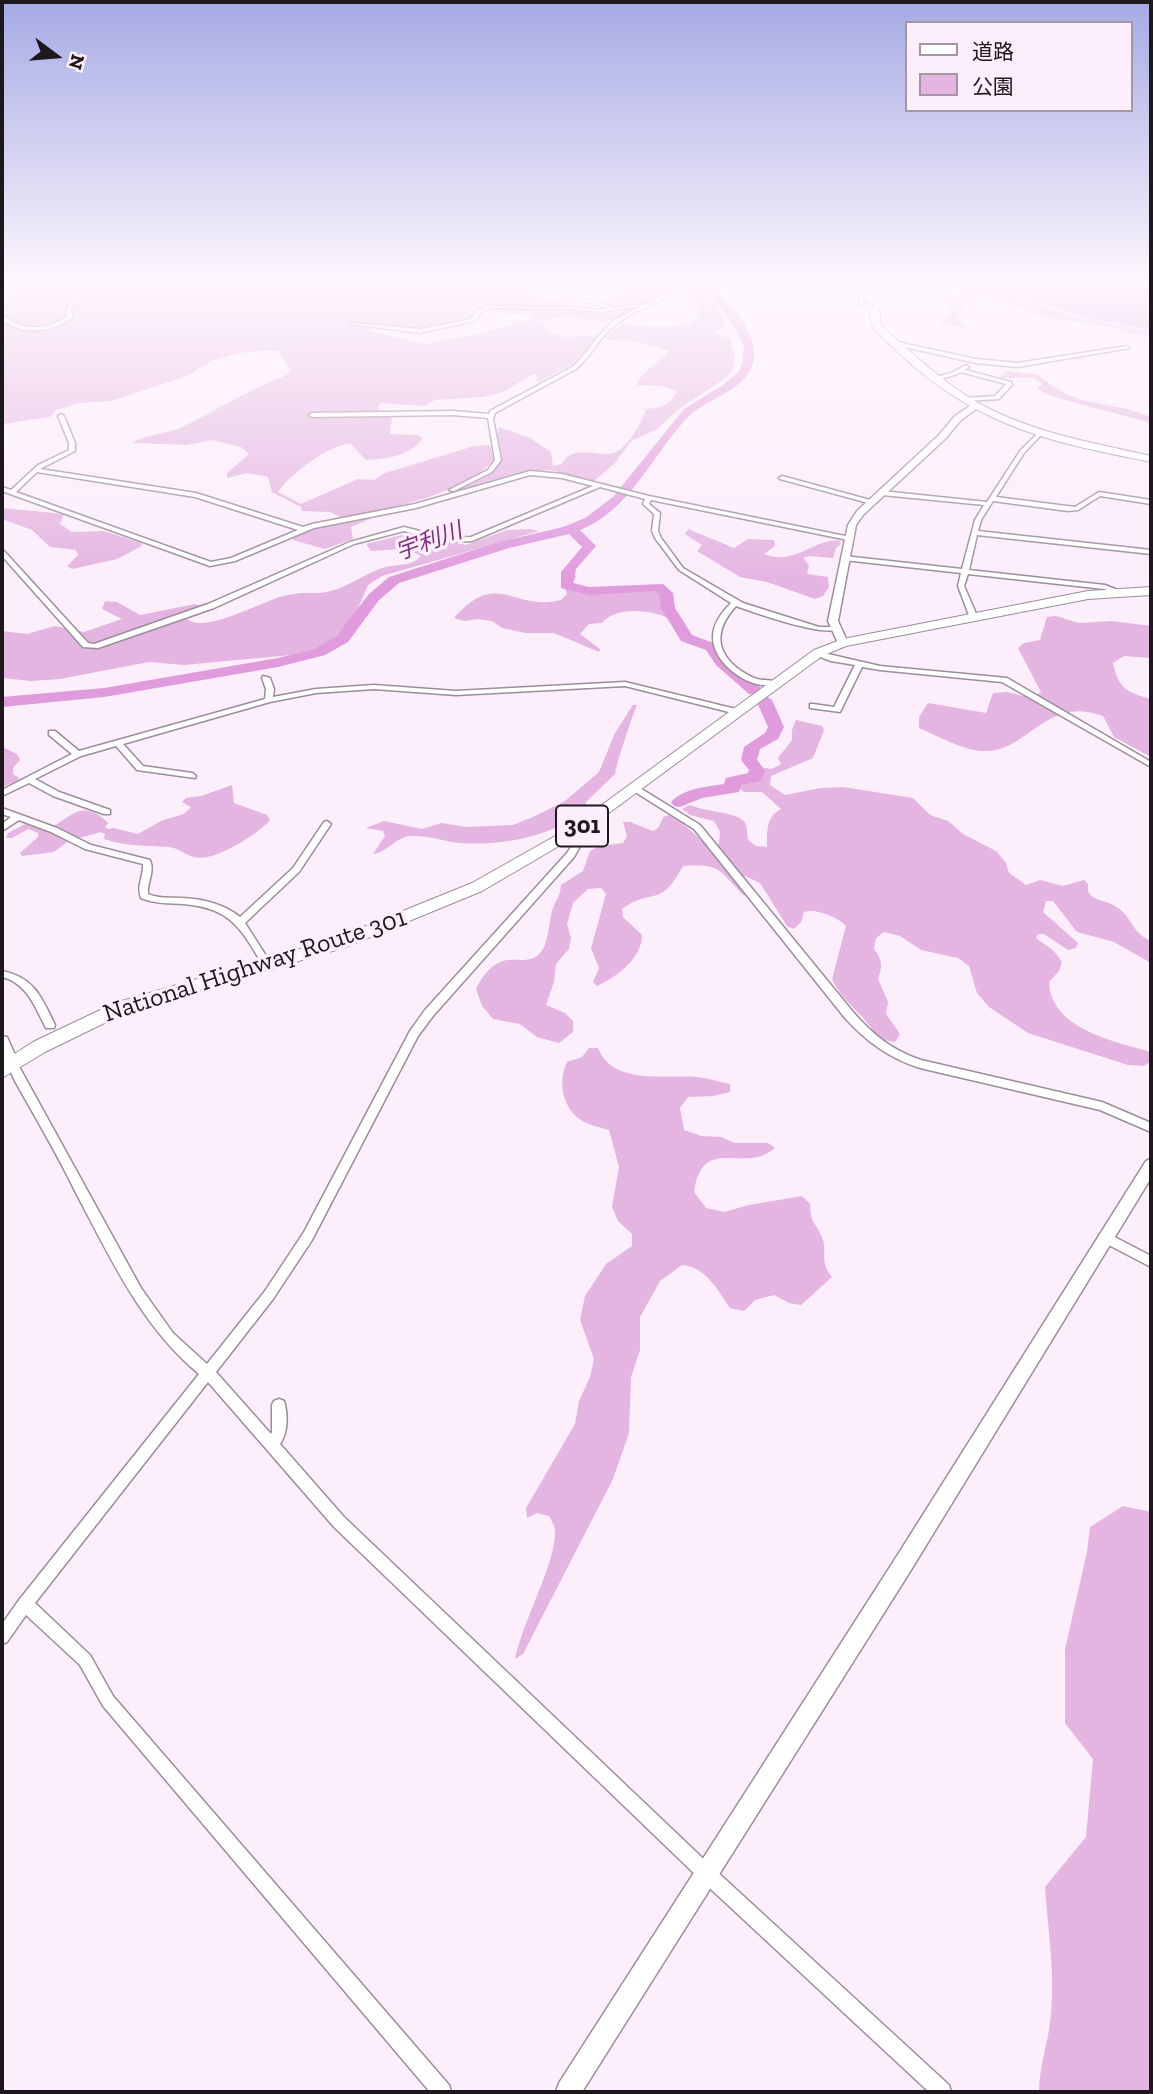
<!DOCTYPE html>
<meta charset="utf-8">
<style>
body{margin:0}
#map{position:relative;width:1153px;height:2094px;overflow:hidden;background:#fceefb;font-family:"Zilla Slab","Noto Sans JP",serif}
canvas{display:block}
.frame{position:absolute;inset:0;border:4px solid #1d181c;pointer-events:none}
.legend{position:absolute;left:905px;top:21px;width:228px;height:91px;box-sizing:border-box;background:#fceefb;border:2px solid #a398a2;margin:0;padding:9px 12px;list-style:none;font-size:21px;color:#1d181c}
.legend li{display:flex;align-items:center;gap:14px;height:35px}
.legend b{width:35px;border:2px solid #a398a2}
.north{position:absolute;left:21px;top:21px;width:70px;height:70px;-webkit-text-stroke:5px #fceefb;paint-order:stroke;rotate:106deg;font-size:19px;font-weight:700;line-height:28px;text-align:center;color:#1d181c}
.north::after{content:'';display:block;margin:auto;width:24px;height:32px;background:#1d181c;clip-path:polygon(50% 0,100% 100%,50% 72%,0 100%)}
</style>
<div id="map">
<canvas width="1153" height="2094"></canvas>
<div class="frame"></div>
<ul class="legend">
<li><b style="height:9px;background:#fff"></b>道路</li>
<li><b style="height:19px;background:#e4b5e1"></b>公園</li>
</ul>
<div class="north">N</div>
</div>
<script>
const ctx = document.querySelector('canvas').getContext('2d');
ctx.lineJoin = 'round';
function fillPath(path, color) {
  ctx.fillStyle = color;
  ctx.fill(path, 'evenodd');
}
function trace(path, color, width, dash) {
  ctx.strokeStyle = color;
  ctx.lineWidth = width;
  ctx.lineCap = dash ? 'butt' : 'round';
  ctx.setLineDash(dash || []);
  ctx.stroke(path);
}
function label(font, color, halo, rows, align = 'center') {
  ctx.font = font + ' "Zilla Slab","Noto Sans JP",serif';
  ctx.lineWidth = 7;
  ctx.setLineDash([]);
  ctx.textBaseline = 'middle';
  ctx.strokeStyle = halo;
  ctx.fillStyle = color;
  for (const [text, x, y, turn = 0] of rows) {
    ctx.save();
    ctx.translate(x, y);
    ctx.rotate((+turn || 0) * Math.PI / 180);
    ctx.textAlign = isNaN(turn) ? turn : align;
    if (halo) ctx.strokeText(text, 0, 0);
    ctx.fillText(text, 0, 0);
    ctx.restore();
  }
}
const green = new Path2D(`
 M2,287H502C522,296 545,297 567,304V309C581,310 594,314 608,314C620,314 629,305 641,308L612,322L568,317L535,320L531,313C523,313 515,315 507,315C494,313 485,305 476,320L415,328L375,325L369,331L426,344L487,332L530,319L545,324L546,331L565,337L597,335L598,338L572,364L539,382L536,381L537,374H533L501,393L483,397L435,400L424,406L380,403L378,409L392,418L390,434L417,435L423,438C410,456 387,459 366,460L351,444C330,443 289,475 278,492L301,504L358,479L374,480L385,473L474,446L490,445L494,460C470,489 403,506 367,513L372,518L351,527L353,539L325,549L293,540L294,534L340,521V517L330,512L302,511L301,507L272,492L268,477L247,473L227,478V473L249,454L241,447L212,440L186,445L133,443C143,435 166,434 180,428C215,411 248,390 284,376L291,371L278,351L267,350L241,353L213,360L187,376L111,401L80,403L56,410L50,417L2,424Z
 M621,287H704C710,302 721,311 726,327L713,331L730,339L735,358L733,369L726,378L680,408L657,429L630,442L615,463L594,481L549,470L510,475L445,495C466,485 488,481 502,461L497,434L499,427L530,438L551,452L553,466L562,464C570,446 592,454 608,454C624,455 642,423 646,409C660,408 671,405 677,391L662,386L637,385C643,368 659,365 669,351L634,341L607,340L609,334L623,323C637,326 686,331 695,319C698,316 698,312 700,309C697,305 695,297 691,294C677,282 662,301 649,303C638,306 621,309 609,305L623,289Z
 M965,287H1007C1019,309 1124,327 1151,331V336C1133,337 1122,329 1105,326C1083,321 1057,322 1036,314C1017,308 995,294 974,297C964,299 962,309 958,317L966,329L939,323L948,316L954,299L959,295V289Z
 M1007,371L1036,374L1062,392L1078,399L1131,410L1151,417V423L1050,396L1037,389L1042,384L1034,378H1002L1001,375Z
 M2,508L64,514L60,524L72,532L104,531L141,543L142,546L117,559L72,569L67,566L78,555L76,550L50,547L32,530L2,519Z
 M531,529L539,531L382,576L368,585L356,613L341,630L328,643L314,650L291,655L184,665L149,662L60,679L31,681L2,678V631L27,634L55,626L84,632L122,619L102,609L105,601L117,602L140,615L195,604L201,606L189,612L187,619C204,634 261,602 283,596C301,592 305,593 320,593C344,591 364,573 386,567C398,564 413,566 421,556L407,549L371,551L366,544L410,533L466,545L507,530Z
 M688,529L734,548L748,539L774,540L775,546L764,554C794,566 812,540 839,540L841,544L836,548L833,558L809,556L803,558L809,565L807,574L828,577L829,587L823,596L815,599L767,582L740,577L697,551L702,545L685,534Z
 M571,571L576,576L573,584C587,597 635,590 655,589L665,598L666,608L673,617L671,620C655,609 615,606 602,623L589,624L580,634L600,649L599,652L554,633H525L502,628L492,621L478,619L464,621L454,618C498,568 512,612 561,600L567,594L561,578Z
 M1056,616L1079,623L1112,621L1151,626V658L1124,656L1113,663C1119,689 1126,692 1151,699V757L1114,737L1103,716C1046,694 1027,754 982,751C962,750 938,736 919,728V717L928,703L986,713L993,693L1007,692L1031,698L1041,692L1018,648L1024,643L1040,640L1047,617Z
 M633,705H637C633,714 615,767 615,774L586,802V810C551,837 502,846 459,843C444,841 426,835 411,836C396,837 387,852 373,854L385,836L383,831L366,828L384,821L422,829L442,823L466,827L513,825L533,817L565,801L599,772L615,733Z
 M796,720L822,726L824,730L813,758L771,776L770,785L785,795L821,788L843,787L913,798L930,815L948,821L963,834L996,851L1006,863L1009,873L1026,885L1040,880L1063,886L1084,880L1088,884C1085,901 1104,899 1115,906C1132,915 1131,933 1151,941V963L1114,942L1077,932L1053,901H1046L1043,912L1078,943L1076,948L1068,950L1044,934H1038L1036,938L1054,951L1062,962L1059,971L1049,982C1050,1029 1116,1042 1151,1052V1061L1144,1066L1128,1065L1028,1033L989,1007L977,993L969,966L958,958L921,950L900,936L884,932L876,938L874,949C882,959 883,966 878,979L888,1002L886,1014L900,1034L895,1042L878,1039C866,1015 843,1003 832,979L846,926C838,917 815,908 804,912L801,922L794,929L787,926L760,883L745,876L737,879L749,896L743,895C718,869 721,864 683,866C660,909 653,887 622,909L623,917L642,935C642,958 617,977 597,986L593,982L599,968L591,948L606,894L601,888L588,889L573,903L567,924L571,938L569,949L556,964L554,982L546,1005L565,1013L573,1021V1032L559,1043L537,1037L520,1024L493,1019L482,1006L476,989C481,978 490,965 503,961C517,957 533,966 543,949C549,937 549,923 552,911C555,901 560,898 561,885L583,871L590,851L600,846L623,843L627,836L623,822H630L653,831L658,828L664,816L673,815L709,847L719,844L720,832L714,821L690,815L682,809L690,805C704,812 740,812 745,823C748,828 746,835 749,841L756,846L767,847C767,831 766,817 781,809L762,792H744L739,788L743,783L754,780L765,768L772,769L781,764L778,758L792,740V730Z
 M2,747L17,754L20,760L13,768V774L19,778L17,781L2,787Z
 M232,785L234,803L267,815L270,820C258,834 213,863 194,857C185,855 179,848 169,847C146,845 127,847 104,839L105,834L101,832L68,841L54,852L22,856L20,853L38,837V833L28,829L12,838H6L8,833L25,824L47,830C71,818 82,797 108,823L105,827L108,829L113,828L138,834L163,820L184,814L191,807L182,802L186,798L201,796Z
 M589,1048H598C613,1086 665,1074 697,1077C708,1078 719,1082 730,1084V1092L713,1096L688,1097L680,1108L684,1130L701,1136L721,1137L735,1143H768L775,1148C745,1175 702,1133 694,1192L706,1208L724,1212L749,1205L802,1196L810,1204C811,1224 814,1220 821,1235C829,1251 818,1261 832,1277L801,1305L789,1303L774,1295L755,1300L744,1311L730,1308C717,1289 706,1267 682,1265L660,1281L640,1317V1350L631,1377L629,1433L613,1479L523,1654L515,1659C522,1623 556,1563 555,1531C555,1526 551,1520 549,1516L537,1513L527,1518L526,1508L575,1424L579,1401L590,1377L594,1359L580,1320L585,1296L606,1264L632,1246V1234L618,1221L612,1207L619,1167L609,1130C599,1127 587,1125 578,1118C562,1105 558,1080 567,1062L582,1057Z
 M1123,1506L1151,1512V2092H1039C1039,2068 1047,2047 1050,2023C1056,1979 1048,1931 1045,1887L1086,1837L1093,1759L1065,1723V1649L1087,1552L1090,1527Z`);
const water = new Path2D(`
 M1009,287H1137L1151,291V330L1090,319L1015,295Z`);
const river = new Path2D(`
 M709,287H719L720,293C735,310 761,339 753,363C744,392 709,397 689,416C652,454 632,509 580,530L596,546L576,569L573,583L589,587L663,584L673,593L675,608L692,635L716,644L726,659L761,688L763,691L761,694H749L716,665L706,650L681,641L661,608L659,595L655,591L589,595L561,588V572L582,547L569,534L509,548L399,583L379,600L348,642L325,655L278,667L104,697L2,707V697L104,688L278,658L315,649L337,635L369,594L389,577L499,542L563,527L585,518L613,497L684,409L723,385L738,372L742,364L744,346L731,322L710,294Z
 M764,695L772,700L784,727L778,739L760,749L757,760L765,770L761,781L741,785L739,792L702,798L680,807L674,806L671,802C684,788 706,787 724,784L726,778L748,773L749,770L741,760L744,747L765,733L768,727L756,700Z`);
const minor = new Path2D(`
 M79,287H83L71,308L72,318C53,332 20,337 2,319V315C25,331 42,331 67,317V308Z
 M529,287H536L612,306V308L648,304L679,287H684C664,303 637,308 616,324C600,336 592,356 576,369L495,413L493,419L501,460L492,472L454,491L449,490L488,470L495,460L488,418L453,415L312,417L309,415L312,413L453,411L489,414L490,411L572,367C585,356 593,341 605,329C615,318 629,312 643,306L601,312L574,309L489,308L481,312L475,321L420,333L350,324L352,323L420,329L471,319L477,310L488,306L574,307L601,310L609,308Z
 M794,287L857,292V290L859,289L863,294L864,303L877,307L875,308L860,305L858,295Z
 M893,341L976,359L1017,363L1127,346L1130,348L1017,367L976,363L891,344Z
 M966,365L969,367L965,370L1011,382L1012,385L999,399L965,401L962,399L963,398L995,396L1006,384L961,372L955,375L936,380L933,378L951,373Z
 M61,414L64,416L75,443V451L40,469L196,493L303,527L312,524L415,504L530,471L562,474L649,496L850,537V539L848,540L651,500L649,504L660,513L658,531L661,538L683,568L743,603L819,627H835L839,629C822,637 756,613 736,606C717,627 713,648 737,668C743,672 750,677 757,679C765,681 771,679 778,683C754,694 712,664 713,637C713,623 722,612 731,603L679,570L655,538L652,531L654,514L643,504L645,499L600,487L472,541L447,542L404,531L354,544L214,608L98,648L83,647L2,556V550L4,551L88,643L94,644L208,604L350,542L404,527L447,538L471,537L593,486L562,478L530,475L416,508L314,528L235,561L210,566L2,491V487L11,490L38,465L69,450V443L58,416ZM37,472L195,497L298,530L231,558L211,562L16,492Z
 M1040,431L1043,433L1024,453L996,497L1075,507L1099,492L1151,500V504L1100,496L1078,510L1068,511L993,501L981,520L978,531L1151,550V554L977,535L969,570L1105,585L1120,591V593L1104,589L968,574L964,586L978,618L974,620L970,618L958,586L961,573L844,560L841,558L844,556L962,569L975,520L984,505L882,495L879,493L882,491L987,502L1020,451Z
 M782,476L874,501L875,502L872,504L780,479L779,478Z
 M815,651L880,666L1007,678L1151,762V767L1002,682L880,670L862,667L840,712L810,708V704H813L834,707L855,665L831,661L815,655Z
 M263,676L270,678L274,689L273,697L316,689L374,685L456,691L625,682L740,710L741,712L737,714L625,686L456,695L374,689L316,693L270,702L123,744L143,766L192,773L196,776L195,778L137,770L116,746L81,756L35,779L59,792L110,810V814H104L53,796L29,783L2,796V790L72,754L49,735V731H55L79,751L265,699L266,689L262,678Z
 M635,785L700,825L853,1012C873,1035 892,1050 921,1060L1102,1102L1151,1123V1132L1100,1110L920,1068C889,1058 867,1042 845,1018L694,829L632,790L631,788Z
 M2,808L57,828L91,845L150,860C155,872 147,882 148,894C159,899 170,897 182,898C203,899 224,904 240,917L293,868L324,822L327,821L331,824L299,872L245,923L272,965L267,969L264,967C241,929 232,908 183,904C168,903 155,904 141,898C136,886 144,876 143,864L85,849L51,832L19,820L2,831V824L11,817L2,814Z
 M578,826L582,829L583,841L574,857L433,1016L418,1036L312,1240L273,1299L216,1372L271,1434L272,1432V1405L274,1401L279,1399L284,1401C288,1414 288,1433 280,1444L344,1517L713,1868L949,2085L951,2092H929L701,1880L334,1527L208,1382L35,1603L90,1655L113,1696L449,2085L451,2092H430L103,1706L80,1665L26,1615L7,1642L2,1644V1624L19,1600L199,1374C140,1325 109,1255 74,1189C56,1152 35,1117 15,1081L7,1064L8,1061H16L141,1288L173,1333L207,1364L265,1291L304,1232L410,1031L425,1010L567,853L575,841L574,829Z
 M2,971C34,977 42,998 55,1025L54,1028H46C35,1007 27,983 2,977Z
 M1107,1233L1151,1256V1267L1103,1242L1101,1238L1103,1234Z`);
const tertiary = new Path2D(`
 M973,404L980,406L961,420L945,439L863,515L856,525L838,621L848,643L839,645L828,621L848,525L857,511L939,435L955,416Z
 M2,1036L7,1037L19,1064L17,1068H7C1,1057 1,1047 2,1036Z
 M1151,1159V1178L911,1570L582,2092H556L559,2083L897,1556L1146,1161Z`);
const primary = new Path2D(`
 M893,287H902L879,308L881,326C913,353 945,385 982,405C1034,433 1094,443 1151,456V462C1098,451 1041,441 992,417C948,397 905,362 873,327L870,320L871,307Z`);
const trunk = new Path2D(`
 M1151,587V595L1088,599L846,646L822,656L583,832L482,891L346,947L127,1012L45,1052L2,1078V1062L33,1042L115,1003L334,939L472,883L573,826L814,650L843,639L1088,591Z`);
const farWaternames = [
 ["宇利川",429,542,-20]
];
const shields = [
 [582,826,52]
];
const shieldNames = [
 ["301",582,826]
];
const streetNames = [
 ["National Highway Route 301",255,966,-18]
];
fillPath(green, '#e4b5e1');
fillPath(water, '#e09bdd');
fillPath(river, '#e09bdd');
trace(minor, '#9b8d9a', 3);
trace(tertiary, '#9b8d9a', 3);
trace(primary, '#9b8d9a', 2);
trace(trunk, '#9b8d9a', 2);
fillPath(minor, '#fff');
fillPath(tertiary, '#fff');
fillPath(primary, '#fff');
fillPath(trunk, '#fff');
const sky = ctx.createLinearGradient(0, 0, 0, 580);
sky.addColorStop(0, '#a5aae4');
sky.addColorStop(0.49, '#fef7fd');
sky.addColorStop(1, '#fef7fd00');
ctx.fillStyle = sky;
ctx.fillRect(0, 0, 1153, 580);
label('italic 23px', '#80307f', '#fceefb', farWaternames);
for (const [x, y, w] of shields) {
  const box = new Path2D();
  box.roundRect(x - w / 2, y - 20.5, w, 41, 5);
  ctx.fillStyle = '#fceefb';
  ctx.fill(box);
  trace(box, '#1d181c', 2);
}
label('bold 24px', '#1d181c', null, shieldNames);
label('26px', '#1d181c', '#fceefb', streetNames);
</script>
